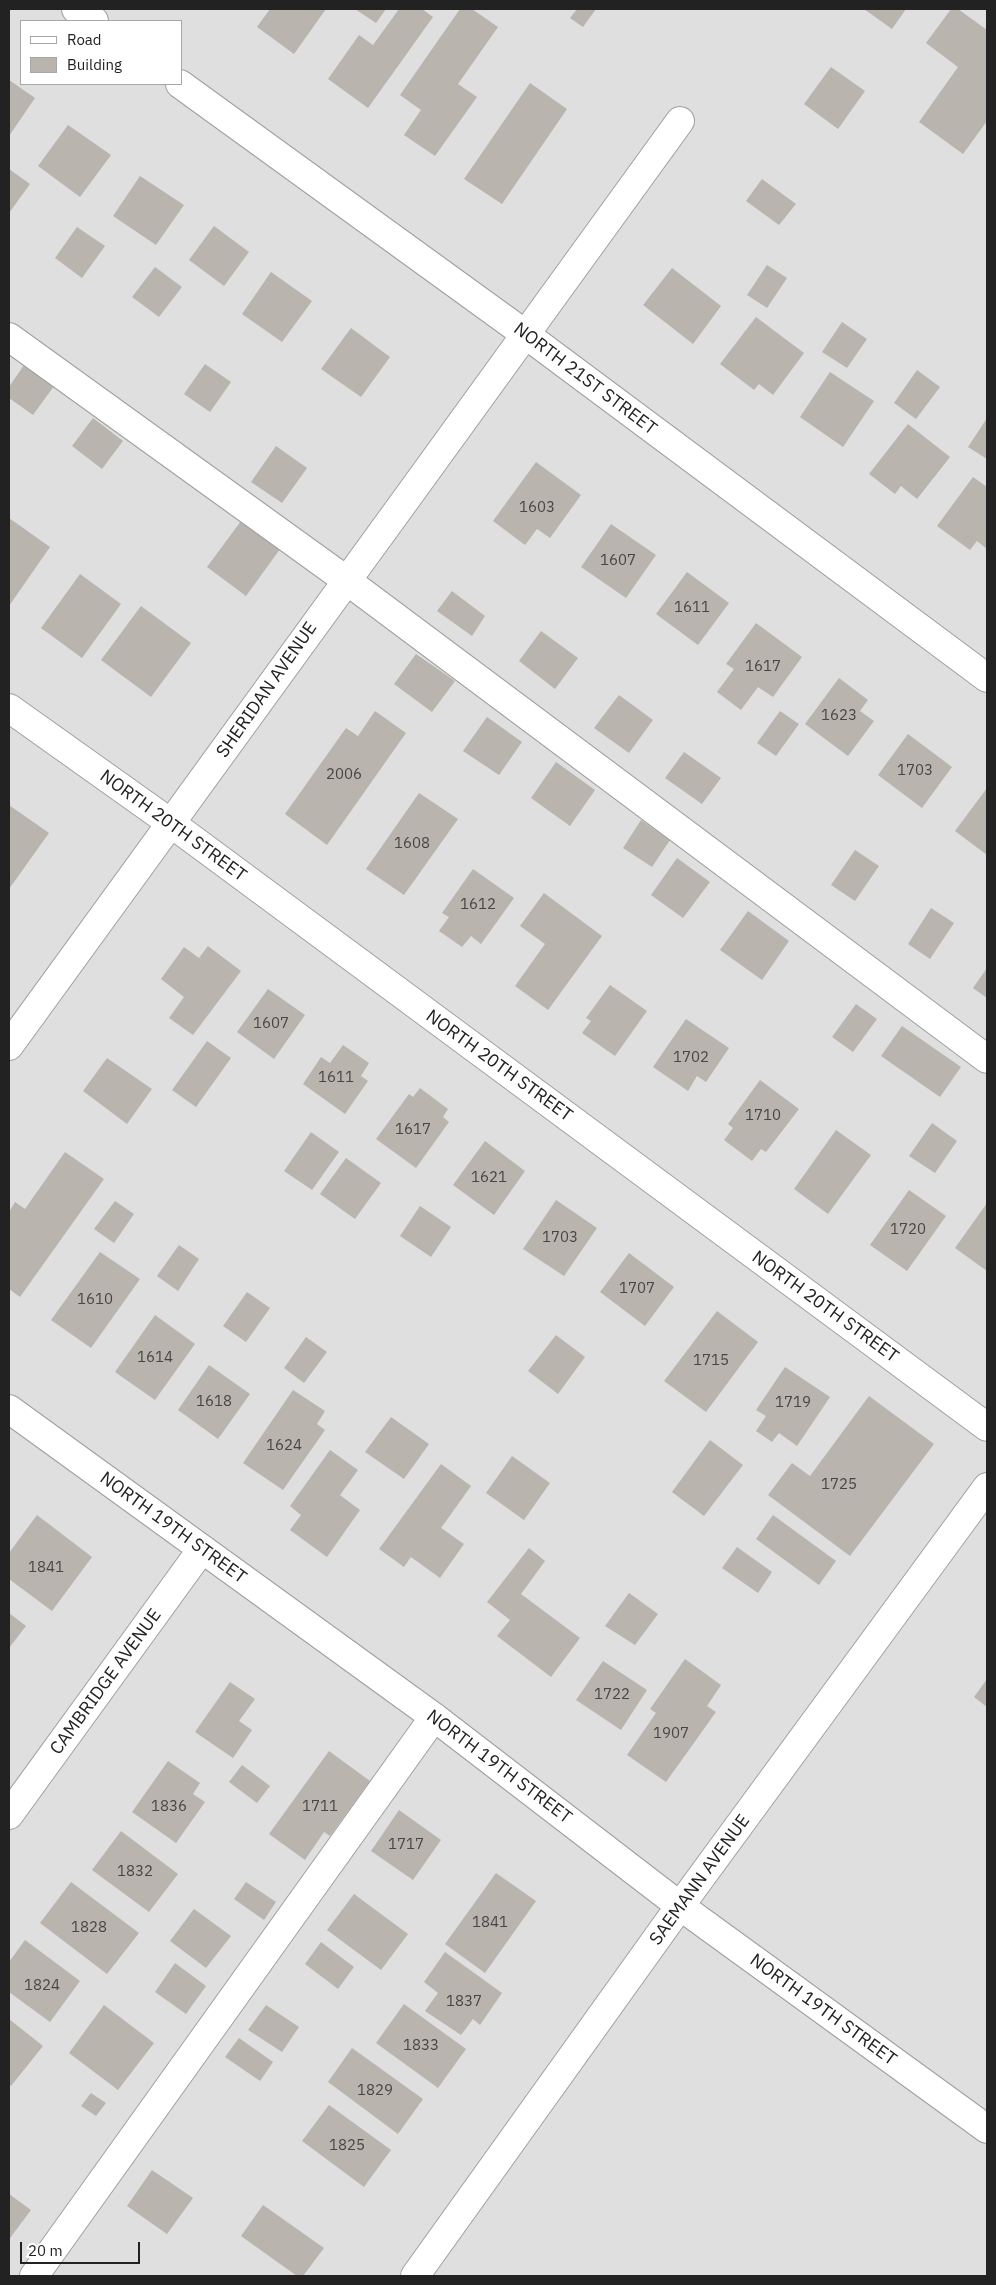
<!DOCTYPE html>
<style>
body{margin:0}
#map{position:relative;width:996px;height:2285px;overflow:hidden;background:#f1eee9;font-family:"IBM Plex Sans",sans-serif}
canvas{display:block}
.frame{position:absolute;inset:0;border:10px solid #222;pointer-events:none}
.legend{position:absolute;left:20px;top:20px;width:162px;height:65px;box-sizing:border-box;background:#fff;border:1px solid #a7a7a7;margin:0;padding:6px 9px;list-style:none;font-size:15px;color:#222}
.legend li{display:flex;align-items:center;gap:10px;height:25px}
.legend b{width:25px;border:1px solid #a7a7a7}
.scale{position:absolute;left:20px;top:2242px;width:120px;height:22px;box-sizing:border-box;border:2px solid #222;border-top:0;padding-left:6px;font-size:15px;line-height:18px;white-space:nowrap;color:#222;-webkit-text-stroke:4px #fff;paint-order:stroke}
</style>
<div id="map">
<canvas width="996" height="2285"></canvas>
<div class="frame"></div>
<ul class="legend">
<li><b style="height:6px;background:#fff"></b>Road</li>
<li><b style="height:14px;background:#bab4af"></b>Building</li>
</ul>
<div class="scale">20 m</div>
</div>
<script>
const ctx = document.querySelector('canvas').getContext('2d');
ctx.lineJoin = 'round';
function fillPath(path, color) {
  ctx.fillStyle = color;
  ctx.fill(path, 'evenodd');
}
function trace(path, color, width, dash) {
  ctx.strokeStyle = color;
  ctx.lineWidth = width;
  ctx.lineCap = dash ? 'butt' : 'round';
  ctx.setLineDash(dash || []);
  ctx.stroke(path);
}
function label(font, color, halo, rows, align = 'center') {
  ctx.font = font + ' "IBM Plex Sans",sans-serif';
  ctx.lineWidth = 4.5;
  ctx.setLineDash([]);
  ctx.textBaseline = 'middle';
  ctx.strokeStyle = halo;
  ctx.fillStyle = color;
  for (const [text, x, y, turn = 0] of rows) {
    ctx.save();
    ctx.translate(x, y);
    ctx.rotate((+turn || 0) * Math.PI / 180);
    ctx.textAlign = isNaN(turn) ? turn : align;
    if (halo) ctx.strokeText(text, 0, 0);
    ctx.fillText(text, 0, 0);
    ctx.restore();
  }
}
const residential = new Path2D(`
 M9,9H987V2276H9ZM21,21H181V84H21Z`);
const building = new Path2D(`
 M270,9H326L294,54L257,27Z
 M355,9H386L376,23Z
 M399,9H422L433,17L368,108L328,79L359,35L373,45Z
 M460,9H472L498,27L458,84L477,97L435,156L404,135L421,110L400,95Z
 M577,9H596L583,27L570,18Z
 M864,9H906L892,29Z
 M951,9H958L987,30V121L963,154L919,122L958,67L926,43Z
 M831,67L865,91L838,129L804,104Z
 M9,80L35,98L9,136Z
 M530,83L567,109L502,204L464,179Z
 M68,125L111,155L80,197L38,166Z
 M9,169L30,184L9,213Z
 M140,176L184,205L156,245L113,216Z
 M762,179L796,204L779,225L746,201Z
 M214,226L249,252L224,286L189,260Z
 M77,227L105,246L82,278L55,258Z
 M767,265L787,278L767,308L747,295Z
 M155,267L182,287L159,317L132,297Z
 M672,268L721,306L693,344L643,305Z
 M271,272L312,301L282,342L242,314Z
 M756,317L804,353L773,395L759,384L754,390L720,364Z
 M842,322L867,339L847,368L822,352Z
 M351,328L390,357L361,397L321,369Z
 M205,364L231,382L210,412L184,394Z
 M24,365L54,386L33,415L9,398V387Z
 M917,370L940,387L916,419L894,403Z
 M830,372L874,401L843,447L800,417Z
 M93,418L123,441L102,469L72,446Z
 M987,418V459L968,447Z
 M908,424L950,457L917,499L901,486L895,494L869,474Z
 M276,446L307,468L282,503L251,482Z
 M536,462L581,495L550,538L537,529L525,545L493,521Z
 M973,477L987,487V549L977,541L970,550L937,526Z
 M244,517L283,545L246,596L207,567Z
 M9,518L50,547L9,606Z
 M611,524L656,555L626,598L581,567Z
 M687,572L729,603L698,645L656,614Z
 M80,574L121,604L82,658L41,628Z
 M452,591L485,616L472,636L437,611Z
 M141,606L191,643L151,697L101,660Z
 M756,623L802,657L773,697L758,687L741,710L717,692L734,669L726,664Z
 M541,631L578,658L555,689L519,661Z
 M416,654L455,681L432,712L394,684Z
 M839,678L868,700L860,711L874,721L848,756L805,724Z
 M619,695L653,720L629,753L594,728Z
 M375,711L406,733L327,845L285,814L346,728L358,736Z
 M780,711L799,724L776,756L757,743Z
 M487,717L522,742L499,775L463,751Z
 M908,734L952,767L922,808L878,775Z
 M684,752L721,778L702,804L665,778Z
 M556,762L595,790L570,826L531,798Z
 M987,788V855L955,831Z
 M419,793L458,819L404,895L366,869Z
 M9,805L49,833L9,889Z
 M641,820L670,840L652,867L623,848Z
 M855,850L879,866L855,901L831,885Z
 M677,858L710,882L683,918L651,895Z
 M473,869L514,898L481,944L471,936L462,947L439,931L449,917L442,913Z
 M544,893L602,936L548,1010L515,986L545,944L520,926Z
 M931,908L954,923L930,959L908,944Z
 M748,911L789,941L762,980L720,950Z
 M208,946L241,971L193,1035L169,1018L184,997L161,979L184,947L199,958Z
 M987,968V998L973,988Z
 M610,985L647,1011L615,1056L582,1033L591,1021L586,1018Z
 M268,989L305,1015L274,1059L237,1032Z
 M856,1004L877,1019L853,1052L832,1037Z
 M686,1019L729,1048L706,1082L697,1076L688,1091L653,1067Z
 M902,1026L961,1067L940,1097L881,1056Z
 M207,1041L231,1058L196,1107L172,1090Z
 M343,1045L369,1063L361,1076L368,1081L345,1114L303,1084L321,1057L330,1063Z
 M107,1058L152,1089L127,1124L83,1091Z
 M760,1080L799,1109L766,1152L761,1149L752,1161L724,1140L733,1128L728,1124Z
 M420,1088L448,1109L443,1117L449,1122L416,1168L376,1139L409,1094L413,1097Z
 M932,1123L957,1141L935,1173L909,1156Z
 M836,1130L871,1155L828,1214L794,1189Z
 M311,1132L339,1152L312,1190L284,1171Z
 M485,1141L525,1171L494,1215L453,1185Z
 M65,1152L104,1179L20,1297L9,1289V1212L15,1202L25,1209Z
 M346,1158L381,1183L355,1219L320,1194Z
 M909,1190L946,1216L907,1271L870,1245Z
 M556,1200L597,1228L564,1276L523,1249Z
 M115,1201L134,1214L114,1243L94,1229Z
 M987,1203V1271L955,1248Z
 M420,1206L451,1227L431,1257L400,1236Z
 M179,1245L199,1259L178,1291L157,1276Z
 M100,1252L140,1279L91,1348L51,1320Z
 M629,1253L674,1287L645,1326L600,1292Z
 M247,1292L270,1308L246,1342L223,1326Z
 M717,1311L758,1342L706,1412L664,1381Z
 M155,1315L195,1344L155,1400L115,1372Z
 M556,1335L585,1357L558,1394L528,1371Z
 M306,1337L327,1352L304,1383L284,1368Z
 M209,1365L250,1394L218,1439L178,1410Z
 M785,1367L830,1397L797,1446L779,1433L772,1442L756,1431L766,1416L756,1410Z
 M293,1390L325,1411L317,1424L325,1430L283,1490L243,1463Z
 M869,1396L934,1444L850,1556L768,1495L792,1463L810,1476Z
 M391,1417L429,1444L404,1479L365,1452Z
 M710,1440L743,1465L704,1516L672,1492Z
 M330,1450L358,1470L340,1495L360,1510L327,1557L290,1530L301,1515L290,1506Z
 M512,1456L550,1483L524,1520L486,1493Z
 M441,1464L471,1486L441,1528L464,1544L440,1578L411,1557L404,1567L379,1549Z
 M37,1515L92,1557L52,1611L9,1579V1553Z
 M773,1515L836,1561L819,1585L756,1539Z
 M737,1547L772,1572L758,1593L722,1568Z
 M529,1548L545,1561L521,1594L580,1638L551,1677L497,1636L510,1620L487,1602Z
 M629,1593L658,1614L635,1645L605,1626Z
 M9,1613L26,1626L9,1648Z
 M685,1659L721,1685L707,1706L716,1712L666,1782L627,1755L656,1713L650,1709Z
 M603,1661L647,1690L621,1730L576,1700Z
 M987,1679V1707L974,1697Z
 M230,1682L255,1699L239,1721L252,1730L233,1758L195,1732Z
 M329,1751L370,1781L330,1836L324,1832L305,1860L269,1834Z
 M168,1761L200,1783L193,1794L205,1802L176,1843L132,1812Z
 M242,1765L270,1786L257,1803L229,1782Z
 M399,1810L441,1840L413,1880L371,1851Z
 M121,1831L178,1874L149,1912L92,1870Z
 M496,1873L536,1901L485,1973L445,1944Z
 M71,1882L139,1933L107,1974L40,1923Z
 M246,1882L276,1902L264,1920L234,1899Z
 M354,1894L408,1934L381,1970L327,1930Z
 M194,1909L231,1936L206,1968L170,1941Z
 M25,1940L80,1981L50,2022L9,1992V1962Z
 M321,1942L354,1967L338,1989L305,1964Z
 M445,1952L502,1993L480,2025L473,2019L461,2035L425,2011L438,1993L424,1982Z
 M175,1963L206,1986L186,2014L155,1992Z
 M404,2004L466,2049L438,2088L376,2043Z
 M104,2005L154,2043L118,2090L69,2053Z
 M266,2005L299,2027L282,2052L248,2030Z
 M9,2019L43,2046L11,2086L9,2084Z
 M239,2038L273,2062L260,2081L225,2057Z
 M352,2048L423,2099L398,2134L328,2082Z
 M91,2093L106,2103L96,2116L81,2106Z
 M329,2105L391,2150L364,2187L302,2141Z
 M152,2170L193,2198L167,2234L127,2206Z
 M9,2194L31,2210L10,2238L9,2237Z
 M263,2205L324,2248L303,2276H297L241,2236Z`);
const minor = new Path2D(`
 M76,9L94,21
 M180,84L525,334L987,678
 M9,337L346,580L987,1059
 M9,708L172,824L987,1427
 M9,1046C234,739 456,429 680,121
 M9,1409L434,1717L680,1906L987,2129
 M9,1815L202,1549
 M34,2276L434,1717
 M415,2276L680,1906L987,1487`);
const numberNames = [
 ["1603",537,508],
 ["1607",618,561],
 ["1611",692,608],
 ["1617",763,667],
 ["1623",839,716],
 ["1703",915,771],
 ["2006",344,775],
 ["1608",412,844],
 ["1612",478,905],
 ["1607",271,1024],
 ["1702",691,1058],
 ["1611",336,1078],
 ["1710",763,1116],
 ["1617",413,1130],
 ["1621",489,1178],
 ["1720",908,1230],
 ["1703",560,1238],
 ["1707",637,1289],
 ["1610",95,1300],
 ["1614",155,1358],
 ["1715",711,1361],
 ["1618",214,1402],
 ["1719",793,1403],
 ["1624",284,1446],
 ["1725",839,1485],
 ["1841",46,1568],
 ["1722",612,1695],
 ["1907",671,1734],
 ["1836",169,1807],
 ["1711",320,1807],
 ["1717",406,1845],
 ["1832",135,1872],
 ["1841",490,1923],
 ["1828",89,1928],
 ["1824",42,1986],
 ["1837",464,2002],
 ["1833",421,2046],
 ["1829",375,2091],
 ["1825",347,2146]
];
const streetNames = [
 ["NORTH 21ST STREET",585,379,37],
 ["SHERIDAN AVENUE",267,690,-55],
 ["NORTH 20TH STREET",173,826,36],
 ["NORTH 20TH STREET",499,1066,36],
 ["NORTH 20TH STREET",825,1307,36],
 ["NORTH 19TH STREET",173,1528,36],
 ["CAMBRIDGE AVENUE",106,1682,-54],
 ["NORTH 19TH STREET",499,1767,37],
 ["SAEMANN AVENUE",700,1880,-54],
 ["NORTH 19TH STREET",823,2010,36]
];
fillPath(residential, '#dfdfdf');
fillPath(building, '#bab4af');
trace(minor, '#9f9f9f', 30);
trace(minor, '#fff', 28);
label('15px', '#484645', null, numberNames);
label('18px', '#222', '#fff', streetNames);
</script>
